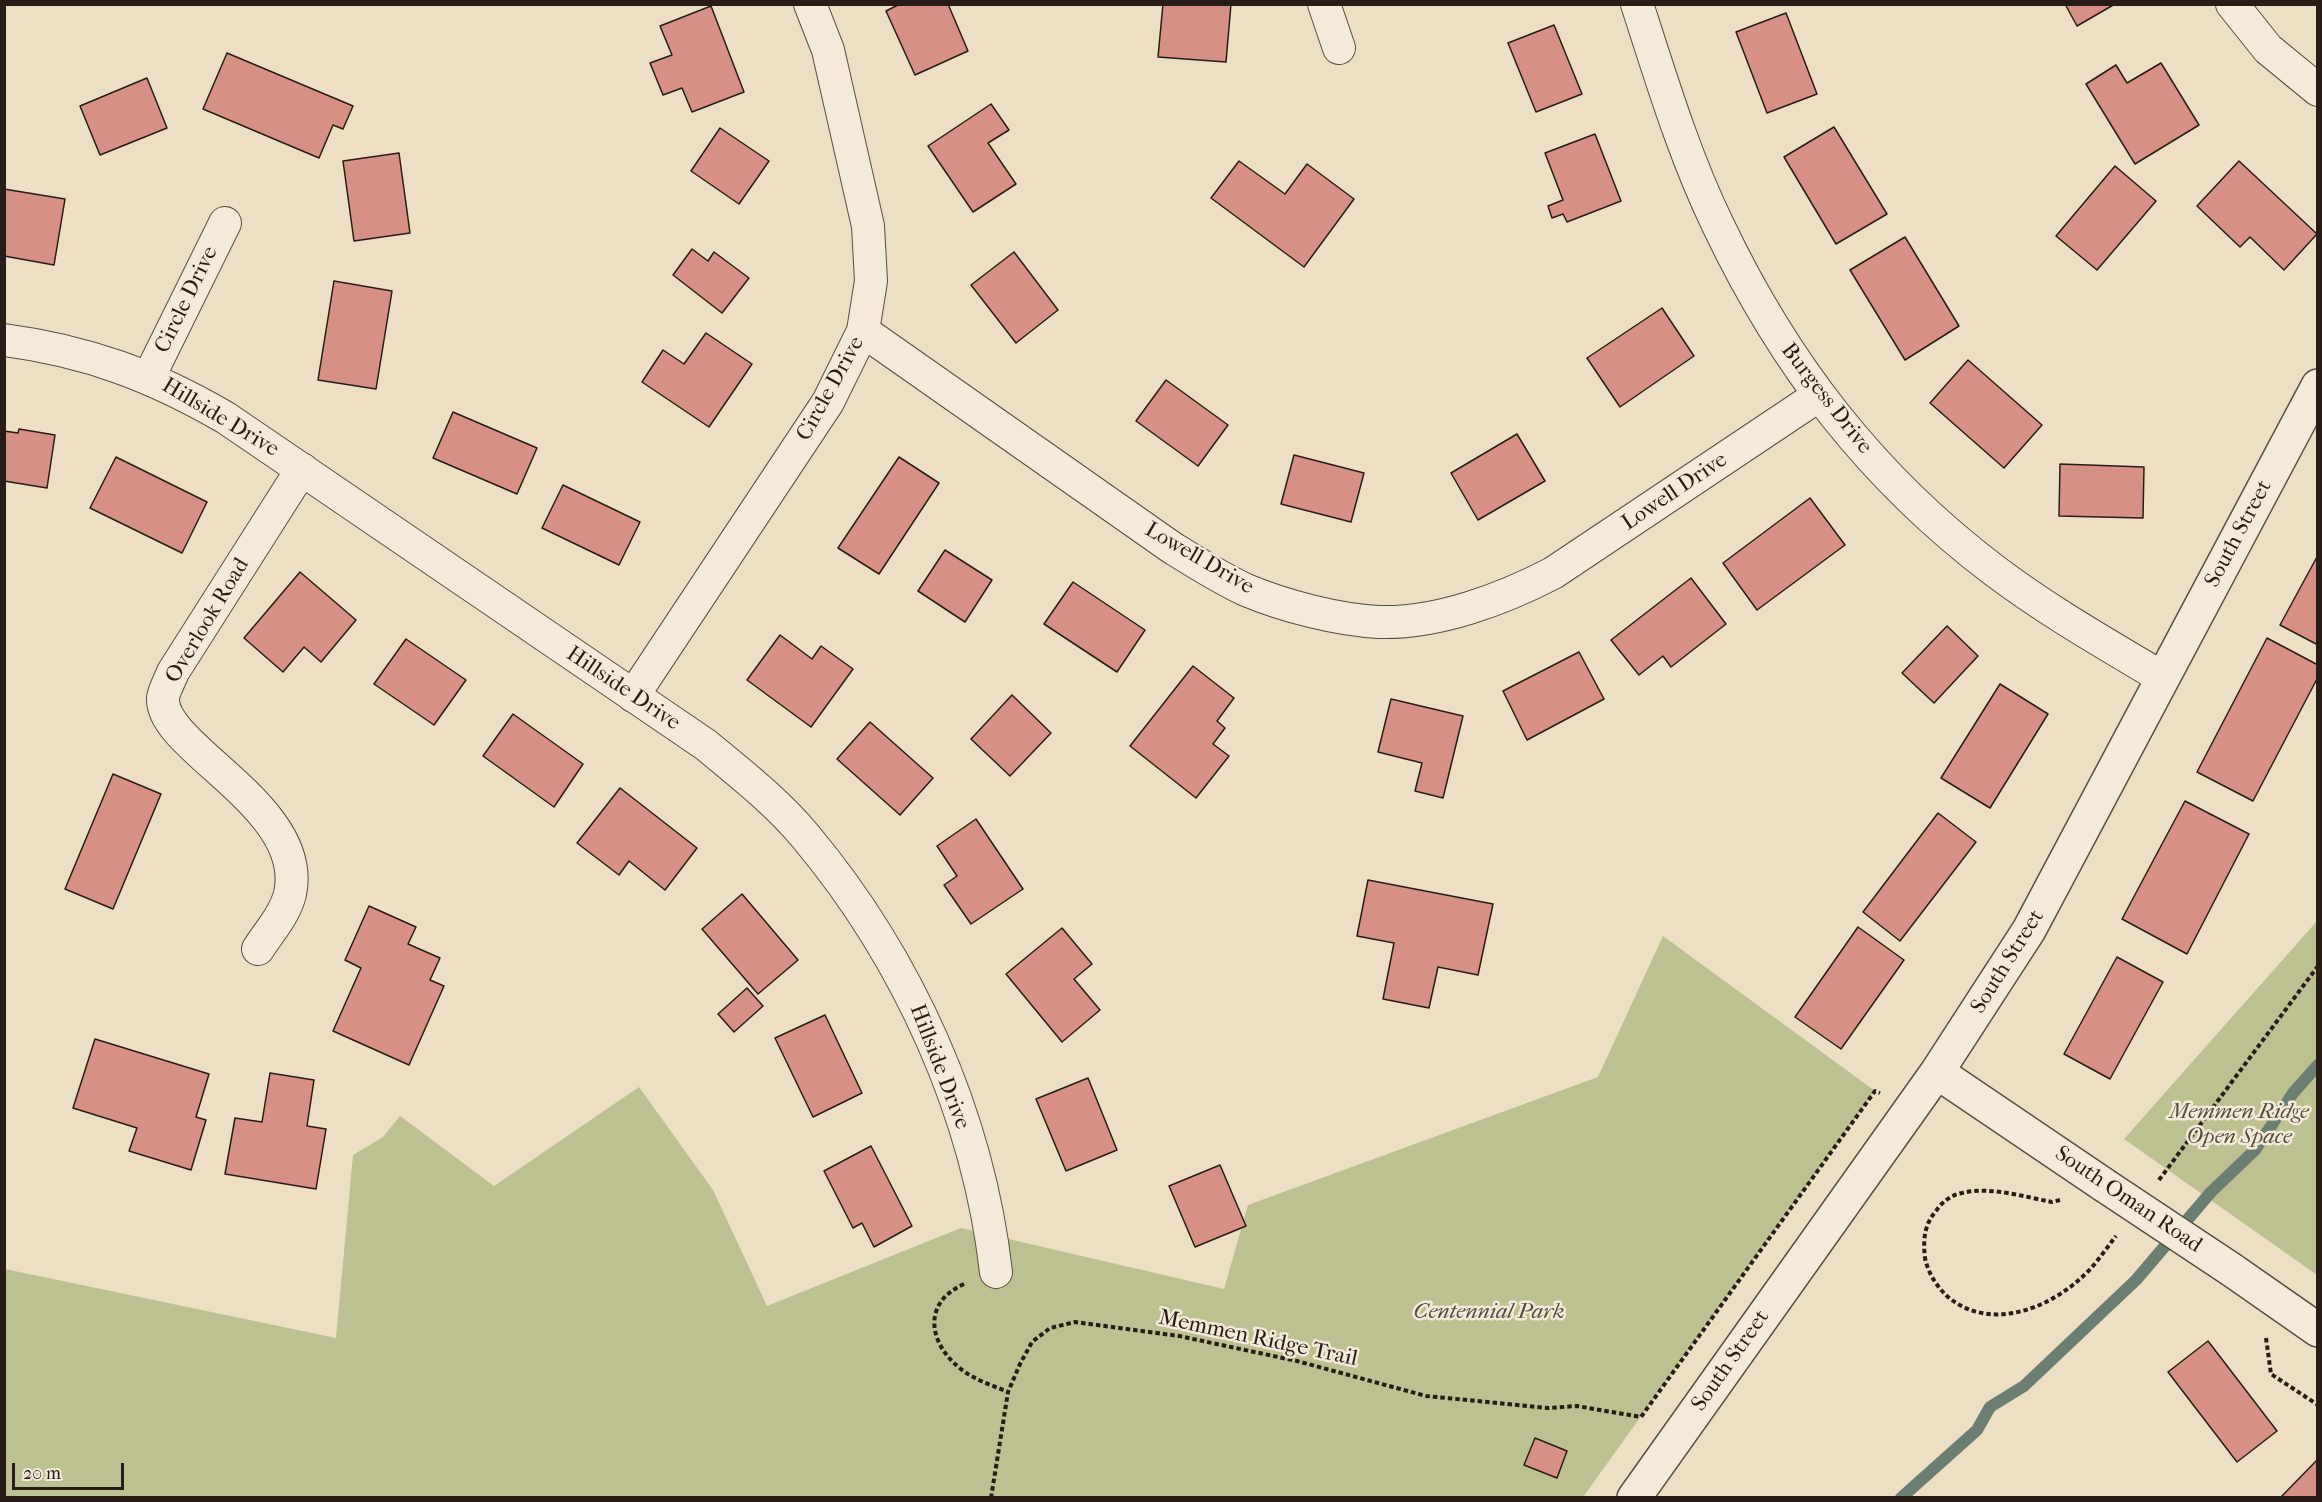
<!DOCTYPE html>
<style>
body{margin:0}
#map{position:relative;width:2322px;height:1502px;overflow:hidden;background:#ecdfc4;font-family:"IM FELL French Canon",serif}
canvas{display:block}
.frame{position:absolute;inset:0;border:6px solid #281d16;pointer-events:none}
.scale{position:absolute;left:12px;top:1463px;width:112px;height:27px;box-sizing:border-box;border:3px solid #281d16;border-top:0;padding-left:8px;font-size:18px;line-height:21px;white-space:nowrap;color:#281d16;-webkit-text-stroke:4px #f3ead9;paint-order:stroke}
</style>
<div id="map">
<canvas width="2322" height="1502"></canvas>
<div class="frame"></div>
<div class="scale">20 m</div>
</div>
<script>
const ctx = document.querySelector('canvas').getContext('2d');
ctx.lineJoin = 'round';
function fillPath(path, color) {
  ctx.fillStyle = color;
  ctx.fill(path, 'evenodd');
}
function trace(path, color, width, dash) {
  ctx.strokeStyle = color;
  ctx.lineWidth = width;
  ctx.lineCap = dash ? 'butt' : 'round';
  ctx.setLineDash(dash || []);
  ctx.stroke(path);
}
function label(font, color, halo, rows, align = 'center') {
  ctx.font = font + ' "IM FELL French Canon",serif';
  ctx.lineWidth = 5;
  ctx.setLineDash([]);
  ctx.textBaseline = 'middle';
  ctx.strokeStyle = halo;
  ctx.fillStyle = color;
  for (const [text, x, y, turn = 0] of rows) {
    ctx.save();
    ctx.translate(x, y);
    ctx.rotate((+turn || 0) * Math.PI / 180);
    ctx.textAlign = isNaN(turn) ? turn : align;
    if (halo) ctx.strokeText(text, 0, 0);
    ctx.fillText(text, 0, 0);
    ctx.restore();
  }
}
const green = new Path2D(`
 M2317,921V1275L2124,1139Z
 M1663,936L1875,1091L1583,1497L5,1498V1269L336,1338L353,1155L383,1137L400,1116L494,1186L639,1087L713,1190L767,1306L961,1228L1224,1289L1248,1205L1598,1077Z`);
const stream = new Path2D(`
 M1901,1498L1977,1430L1990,1407L2024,1386L2136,1280L2211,1192L2255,1150L2293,1093L2318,1065`);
const building = new Path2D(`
 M900,4H948L968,51L915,75L886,11Z
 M1163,4H1231L1226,62L1158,57Z
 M2065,4H2115L2077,26Z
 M711,6L744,92L692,112L682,88L663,95L650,63L672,55L660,26Z
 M1786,13L1817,94L1767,113L1736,32Z
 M1554,25L1582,94L1536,112L1508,43Z
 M227,53L353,106L343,129L333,125L319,158L203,109Z
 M2161,63L2199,125L2135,164L2086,84L2116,65L2127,83Z
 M147,78L167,128L100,155L80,106Z
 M991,104L1009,130L988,143L1016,184L973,212L928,146Z
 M1834,127L1887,214L1836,244L1784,157Z
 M720,128L769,161L739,204L691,171Z
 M1595,134L1621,201L1567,222L1563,214L1552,218L1548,206L1563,200L1545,153Z
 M399,153L410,233L354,241L343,161Z
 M1239,161L1285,194L1307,164L1354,199L1304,267L1211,198Z
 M2239,161L2317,234L2284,270L2250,237L2240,247L2197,206Z
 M2115,166L2156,201L2097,270L2056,236Z
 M4,189L65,199L54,265L4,256Z
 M1905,237L1959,326L1905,360L1850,270Z
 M692,249L708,261L714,252L749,278L722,313L673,275Z
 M1014,252L1058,310L1016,343L971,285Z
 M334,281L392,291L376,389L318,380Z
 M1662,308L1694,356L1620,407L1587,358Z
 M706,333L752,364L709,427L642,382L663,350L684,364Z
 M1968,360L2042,425L2004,468L1930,403Z
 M1166,380L1228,425L1198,466L1136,421Z
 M453,412L537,448L517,494L433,458Z
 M19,429L55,435L47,488L4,481V431L18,433Z
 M1517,434L1545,481L1478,520L1451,473Z
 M1294,455L1364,473L1351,522L1281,504Z
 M116,457L207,502L182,553L90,508Z
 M899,457L939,483L879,574L838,548Z
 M2060,464L2144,467L2143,518L2059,516Z
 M563,485L640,522L619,565L542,528Z
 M1810,498L1845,545L1757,610L1723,563Z
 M945,550L992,580L965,622L918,591Z
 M2318,555V645L2280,625Z
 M300,572L356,620L321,662L304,647L283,672L244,638Z
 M1691,578L1726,624L1671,667L1663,656L1639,675L1611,640Z
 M1073,582L1145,630L1117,672L1044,624Z
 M1947,626L1978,656L1934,703L1902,673Z
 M780,635L812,659L821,646L853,669L811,727L747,680Z
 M2267,638L2318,665V677L2253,801L2197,772Z
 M406,639L466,680L434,725L374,684Z
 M1579,652L1604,699L1527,740L1503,691Z
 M1193,666L1234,698L1217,721L1225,728L1213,744L1229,756L1196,798L1130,746Z
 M2000,684L2048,714L1990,808L1941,778Z
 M1012,695L1051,733L1010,776L971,739Z
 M1391,699L1463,716L1443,798L1415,791L1422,763L1378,752Z
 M513,714L583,764L554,807L483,756Z
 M870,722L933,778L900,815L837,759Z
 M113,774L161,794L113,909L65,889Z
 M620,788L697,848L665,890L629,861L619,875L577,843Z
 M2185,801L2249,834L2187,954L2122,919Z
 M1938,813L1976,842L1900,941L1863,912Z
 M976,819L1023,889L971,924L944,885L957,876L937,846Z
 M1368,880L1493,904L1478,975L1438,967L1429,1008L1383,999L1394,943L1357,936Z
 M742,894L798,960L758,994L702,929Z
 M369,906L416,927L408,944L440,958L430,980L444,986L409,1065L333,1031L361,968L345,960Z
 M1858,927L1904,960L1841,1049L1795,1017Z
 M1062,928L1092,964L1074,979L1100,1010L1062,1042L1006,974Z
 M2117,957L2163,982L2110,1079L2064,1054Z
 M747,988L763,1006L734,1032L718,1014Z
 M825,1015L862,1093L813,1117L775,1038Z
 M95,1039L209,1074L196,1117L206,1120L191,1170L129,1151L137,1128L73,1108Z
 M270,1073L314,1080L307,1126L326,1129L316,1189L225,1174L235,1118L262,1122Z
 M1088,1078L1117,1150L1066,1171L1036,1099Z
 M871,1146L912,1226L874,1247L862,1223L853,1228L824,1171Z
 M1220,1165L1246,1226L1195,1247L1169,1186Z
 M2208,1341L2277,1431L2237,1462L2168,1372Z
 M1535,1438L1567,1451L1557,1478L1524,1465Z
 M2318,1459V1498H2280Z`);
const path = new Path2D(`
 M2159,1180L2318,966
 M2060,1200L2052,1202C2025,1197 1990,1186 1962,1193C1951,1195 1942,1202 1936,1211C1924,1225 1923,1240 1925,1258C1928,1273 1937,1287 1948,1297C1989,1331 2046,1310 2081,1278C2095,1266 2105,1250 2116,1236
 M964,1284C919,1304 930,1348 965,1372C978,1381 994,1386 1008,1392
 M2266,1338L2271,1374L2318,1405
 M991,1498L1008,1392L1020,1364L1032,1342L1050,1328L1075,1322L1179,1336L1297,1361L1426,1396L1548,1408L1577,1406L1641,1417L1875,1091L1880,1093`);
const minor = new Path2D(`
 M1324,4L1339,48
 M1637,4C1661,78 1684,155 1718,225C1784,364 1872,478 1995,571C2048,611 2106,644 2163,678
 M2232,4L2268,49L2318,90
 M863,331L1171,547C1195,562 1220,578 1246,590C1284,606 1338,620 1379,622C1437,624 1503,599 1553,573L1818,396
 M4,340C88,351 154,376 226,418L706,745C741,774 777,802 806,837C908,959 978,1114 996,1272
 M149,377L225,223
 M633,696L828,402L863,331L871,281L868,226L828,50L810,4
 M258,949C269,932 285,914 290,894C309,807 160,748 163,698C164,690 170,680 173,672L302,469`);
const tertiary = new Path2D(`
 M1937,1072L2104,1185
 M2232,1270L2318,1330
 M1634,1498L1937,1072L2029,930L2318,386`);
const tertiaryBridge = new Path2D(`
 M2104,1185L2232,1270`);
const streetNames = [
 ["Circle Drive",187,300,-64],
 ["Circle Drive",831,389,-61],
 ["Burgess Drive",1826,399,52],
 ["Hillside Drive",220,418,31],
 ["Lowell Drive",1675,492,-34],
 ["South Street",2239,534,-62],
 ["Lowell Drive",1199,559,30],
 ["Overlook Road",208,621,-59],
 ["Hillside Drive",623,689,34],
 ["South Street",2008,962,-58],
 ["Hillside Drive",939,1067,69],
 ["South Oman Road",2128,1200,34],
 ["Memmen Ridge Trail",1258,1339,12],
 ["South Street",1731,1361,-55]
];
const parkNames = [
 ["Memmen Ridge",2239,1113],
 ["Open Space",2239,1138],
 ["Centennial Park",1489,1313]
];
fillPath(green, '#bdc090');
trace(stream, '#6c7d72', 12);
fillPath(building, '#d69086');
trace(building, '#281d16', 1.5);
trace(minor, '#594e42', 34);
trace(tertiary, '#594e42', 36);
trace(path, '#281d16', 4, [4.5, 3]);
trace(minor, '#f3ead9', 32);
trace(tertiary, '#f3ead9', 33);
trace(tertiaryBridge, '#594e42', 36, []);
trace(tertiaryBridge, '#f3ead9', 33);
label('22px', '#281d16', '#f3ead9', streetNames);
label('italic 22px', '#554e3b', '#f3ead9', parkNames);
</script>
